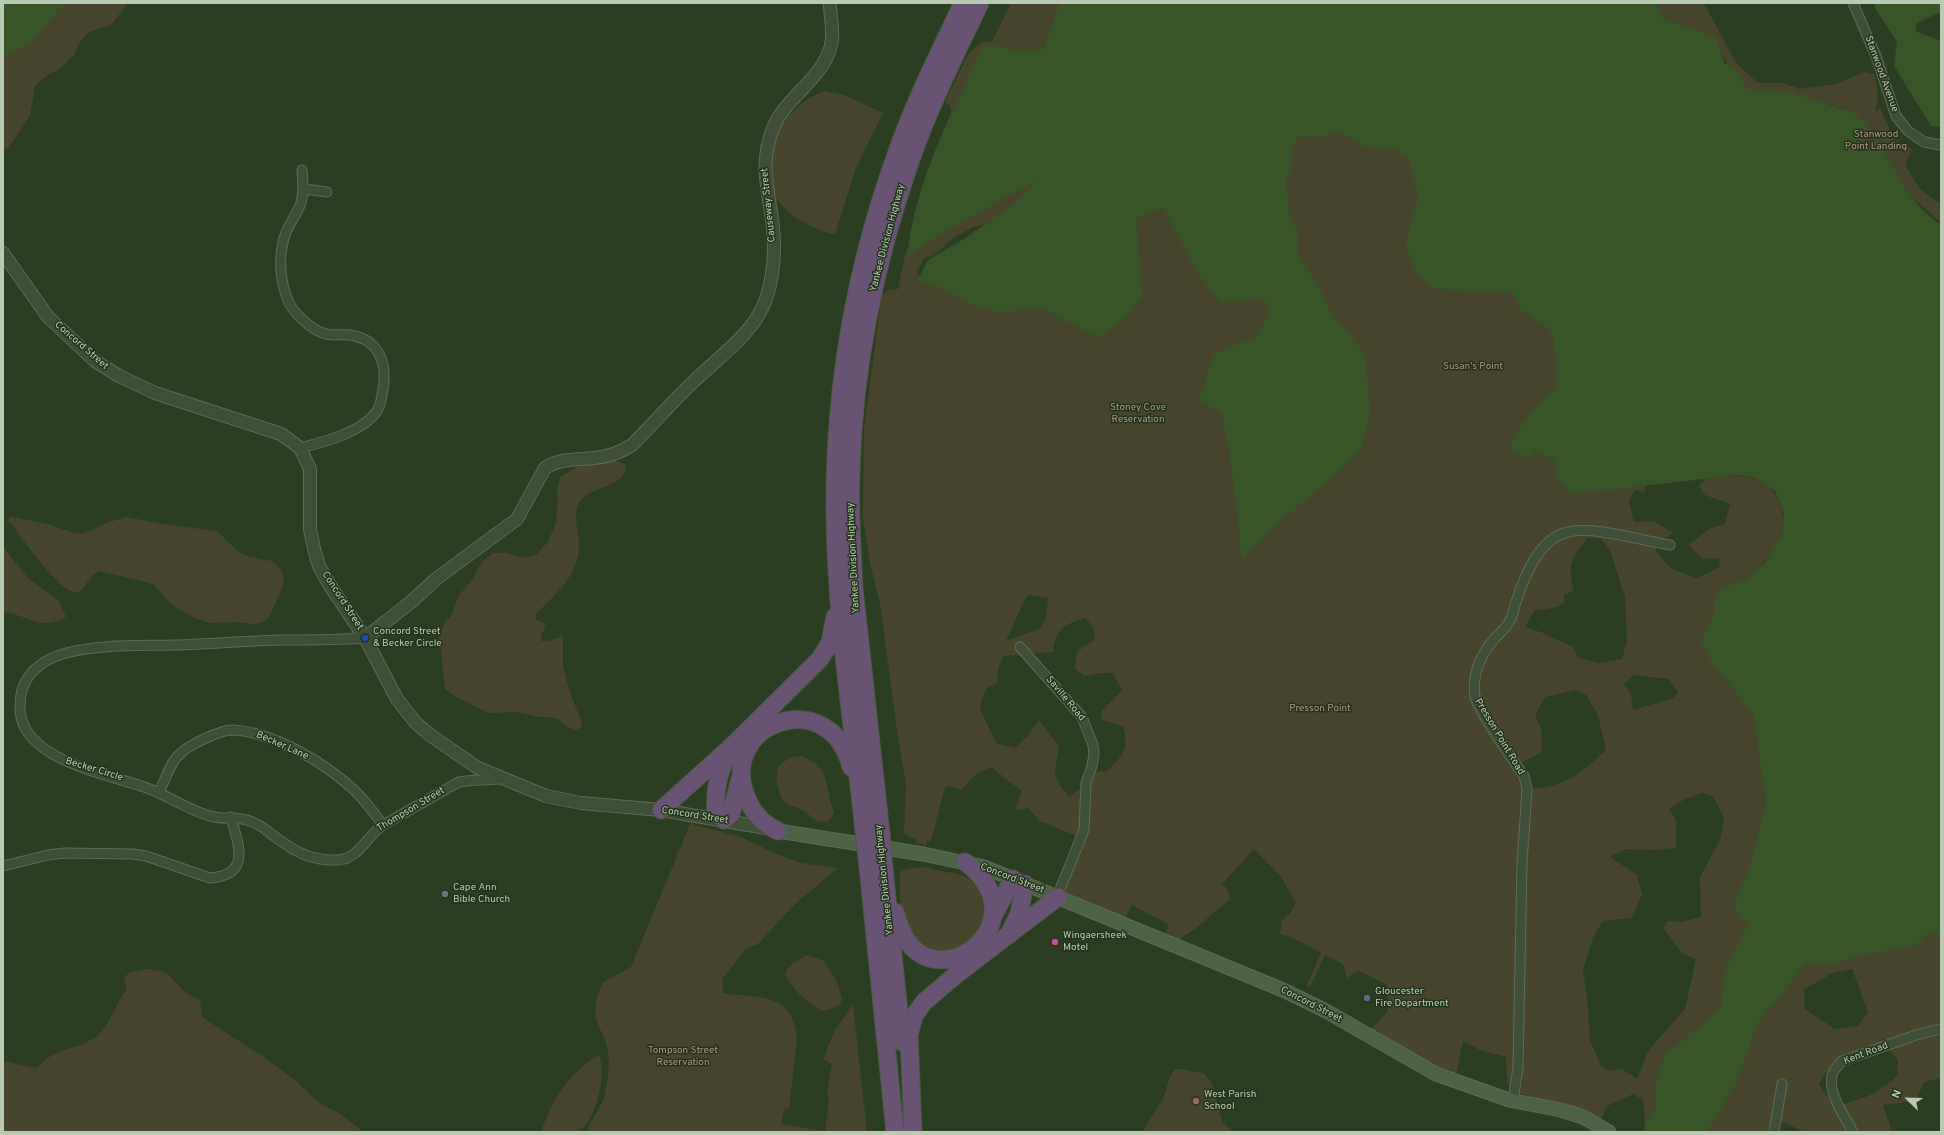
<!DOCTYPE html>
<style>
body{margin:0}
#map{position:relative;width:1944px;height:1135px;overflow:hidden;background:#2c3e22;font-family:Overpass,sans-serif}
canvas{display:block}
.frame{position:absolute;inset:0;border:4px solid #bacab2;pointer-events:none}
.north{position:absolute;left:1888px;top:1079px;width:40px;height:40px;-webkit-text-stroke:3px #24331b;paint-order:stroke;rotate:293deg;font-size:11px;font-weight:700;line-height:16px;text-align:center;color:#bacab2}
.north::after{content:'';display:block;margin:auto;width:14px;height:18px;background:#bacab2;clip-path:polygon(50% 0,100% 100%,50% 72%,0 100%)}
</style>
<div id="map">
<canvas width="1944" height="1135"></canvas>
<div class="frame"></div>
<div class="north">N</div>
</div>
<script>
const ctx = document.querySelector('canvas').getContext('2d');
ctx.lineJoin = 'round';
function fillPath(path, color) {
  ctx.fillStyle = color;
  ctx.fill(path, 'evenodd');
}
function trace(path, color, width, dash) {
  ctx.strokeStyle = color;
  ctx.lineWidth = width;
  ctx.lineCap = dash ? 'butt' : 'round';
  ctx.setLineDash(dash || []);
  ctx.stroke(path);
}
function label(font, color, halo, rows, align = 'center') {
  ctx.font = font + ' Overpass,sans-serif';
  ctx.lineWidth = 3;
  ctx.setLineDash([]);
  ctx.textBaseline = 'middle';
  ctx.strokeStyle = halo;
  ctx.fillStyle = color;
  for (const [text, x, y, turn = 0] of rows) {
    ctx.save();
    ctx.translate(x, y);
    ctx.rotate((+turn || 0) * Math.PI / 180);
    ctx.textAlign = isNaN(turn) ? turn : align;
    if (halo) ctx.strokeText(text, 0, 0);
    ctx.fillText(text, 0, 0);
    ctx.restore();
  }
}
const green = new Path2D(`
 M3,3H128L111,25L89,32L80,42L74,55L59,69L43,78L35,86L30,116L9,147L3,150Z
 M1011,3H1178L1280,141L1314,124L1404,144L1504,285L1549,323L1649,472L1644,492L1635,490L1629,501L1634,522L1653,521L1673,533L1657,543L1655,549C1669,570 1674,570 1697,578L1720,567L1719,558L1702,559L1689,545L1709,529L1725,524L1730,504L1705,495L1699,486L1707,478C1737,475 1767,471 1780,504C1784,513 1786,526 1781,536C1773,554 1760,565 1747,579L1941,430V1078L1924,1082L1916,1101L1883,1105L1892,1132H1805L1773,1118L1768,1132H1713L1711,1130L1710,1132H1666L1656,1106L1645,1121L1643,1100L1633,1094L1607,1106L1601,1120L1563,1105L1513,1092L1507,1083L1506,1057L1480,1050L1463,1041L1456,1075L1405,1054L1369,1031L1388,1011L1387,985L1358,970L1347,978L1343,964L1325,955L1310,987L1307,985L1321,953L1295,939L1280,934L1282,921L1291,912L1296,903L1282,878L1254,849L1222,884L1228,890L1230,899L1196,928L1178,940L1166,936L1168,924L1132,905L1124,919L1064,894L1058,885L1076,836L1040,821L1028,808L1015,810L1022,791L991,767L977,773L961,790L949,786L945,787L931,841H927L926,846L920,843L917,844L916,840L904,833L906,783L898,738L880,604L870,563L863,517L864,427L882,295L889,290L898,289L906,250L911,246L955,126L950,106L945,101L969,53L982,41L992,42ZM986,224L970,234L926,276L917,275V271L925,257L933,256L952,239L973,227ZM1588,538L1601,539L1610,550L1625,597L1627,641L1622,659L1599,663L1578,658L1573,647L1543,633L1525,627L1534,611L1557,607L1564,603V595L1574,591C1567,566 1571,557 1588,538ZM1028,595L1048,598L1046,619L1039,629L1006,641L1023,603ZM1085,618L1094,628L1095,639L1077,652L1075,669L1085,676L1100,673H1113L1122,690L1101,712L1102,720L1123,726C1129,751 1125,753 1107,771L1094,772L1086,783L1070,797C1050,777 1055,771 1059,746L1039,720L1029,735L1015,748L996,743L981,711L980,706L986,689L997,683L998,669L1003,656L1053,652C1055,630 1064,624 1085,618ZM1634,675L1669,679L1678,692L1673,698L1633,710L1631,695L1624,684ZM1575,690L1586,695L1598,715L1606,750C1580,775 1559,791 1521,788L1519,778L1514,771L1515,764L1523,762L1542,752L1541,729L1535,715L1545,697ZM1702,793L1713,796L1724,818L1720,840L1700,877L1701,917L1681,922L1668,921L1663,928L1683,954L1696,959L1685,1009L1648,1051L1637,1079L1622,1069L1610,1071L1601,1066L1590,1040L1588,1006L1583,970L1593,937L1603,921L1631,918L1642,895L1637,875L1610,857L1626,849L1653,850L1676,848V820L1669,809L1683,800ZM1852,969L1868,1012L1858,1026L1835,1029L1805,1009L1804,989L1826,977L1828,974ZM1886,1046L1898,1060L1897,1076C1877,1095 1865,1098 1839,1105L1828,1097L1819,1084L1833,1062L1843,1057Z
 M1653,3H1701L1706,7L1736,63L1758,83H1782L1800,89L1835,84L1865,72L1874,74C1878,87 1879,97 1875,111L1880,108L1894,139L1912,149L1905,165L1920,189L1941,204V223L1853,144V112L1827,103L1747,89L1732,75L1721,51L1709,37L1657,15Z
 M824,91L844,95L883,113L855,170L835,235C815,230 782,214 774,193C769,179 773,140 781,127C791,111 806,98 824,91Z
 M611,459L626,465C625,489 589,485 579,503C571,518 581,535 579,551C574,581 554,595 535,615L536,620L543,622L546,627L541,634V641H548L563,636V666L569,690L582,723L581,727L576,730L566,726L559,719L549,717H540L515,712L488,713L453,695L445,689L441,650L437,641L445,622L452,615L458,597L473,578L482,562L493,553H507L525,558L537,554L548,542L556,523L558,497L557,491L560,477L584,463Z
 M11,517L48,524L71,532L83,534L109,522L127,517L161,524L217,531L236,550L249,557L272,561L280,568L284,578L282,588L277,599L270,616L263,622L255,624L236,622L211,623L197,619L172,605L154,585L146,582L99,571C89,575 85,589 78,592C63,597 20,536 11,523L6,522Z
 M3,547L28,578L59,601L66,617C38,632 30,615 3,612Z
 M801,756C832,766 824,787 834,812L830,820C815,826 815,818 804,811C798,807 791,807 786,803C777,796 775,776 778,766L791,757Z
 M690,824L739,836L774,853L801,863L838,868L794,905L758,944L746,949L722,979L723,993C757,999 793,990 797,1039L789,1108L784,1109L781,1124L825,1131L829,1102L827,1092L832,1064L823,1059L835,1030L853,1005L867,1132H587L591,1122L604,1099L608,1077L609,1057L605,1039L599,1027L595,1015L597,997L602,983L631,967L677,856L676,854L680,849Z
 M925,867C937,871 949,872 961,875C983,882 986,910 983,928L971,937L964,946L941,952L923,945L911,936L900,906V872L907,869Z
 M807,955L824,961L838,984L842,1000L838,1006L824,1011C807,1005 793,989 785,974L788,968L793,963Z
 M145,969C167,970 168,974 182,989C186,994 195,997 200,1001L202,1017L262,1056L294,1079L318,1102L340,1114L364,1132H3V1061L37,1068C58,1044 78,1052 98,1035C111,1023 117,1002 127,988L124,977L131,972Z
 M599,1055C607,1071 596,1124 578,1131C571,1135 550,1132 541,1132C552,1100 569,1072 599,1055Z
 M1175,1069H1182L1205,1074L1212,1084L1223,1123L1234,1132H1143C1148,1120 1157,1110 1163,1098C1168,1088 1167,1078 1175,1069Z`);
const water = new Path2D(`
 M3,3H64L32,43L3,56Z
 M1060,3H1659L1658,8L1661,17C1679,25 1698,30 1716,38L1725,64L1733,65L1747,89L1790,92L1853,112L1867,125L1865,139L1856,146L1866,150L1877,138C1894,170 1910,205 1941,225V933H1928L1915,946L1853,957L1835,964L1806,963L1757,1024L1736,1084L1709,1128L1704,1132H1644L1645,1121L1656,1106V1080L1665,1054L1709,1020L1722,1006L1724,974L1748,926L1734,907L1753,855L1766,801L1754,715L1711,661L1701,642L1715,613L1714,600L1721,589L1745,580L1765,562L1782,535L1784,513L1775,491L1756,478L1738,475L1573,494L1556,478L1554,459L1535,452L1529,458L1509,448L1524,421L1555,387L1556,370L1554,338L1545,324C1532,321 1532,314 1521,310L1512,292L1455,291L1431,287L1416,272L1406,246L1413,213L1419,197L1409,158L1393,149L1368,148L1339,132L1328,136L1299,137L1292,149V166L1286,180L1289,216L1298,234V255L1320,289L1331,312L1365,354L1370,412L1361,450L1328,481L1286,516L1242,559L1231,462L1222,413L1199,400L1214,354L1253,338L1271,313L1264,299L1221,303L1198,274L1163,208L1136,219L1142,296L1125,318L1098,338L1042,308L1000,312L974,306L939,287L917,281L928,260L972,234L1014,204L1039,179L925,243L907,259C914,183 952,111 985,43L1018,51L1044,49Z
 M1875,3H1941V12L1917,23L1915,31L1941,41V127L1931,126L1894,66L1897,42L1875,8Z`);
const minor = new Path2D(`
 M1853,3L1876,56L1896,116L1908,131L1924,142L1941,145
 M304,189L327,192
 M300,448C324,442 368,431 379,407C381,403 381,399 382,395C388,367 382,340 350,335C342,334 333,336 326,334C312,331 291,311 287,298C279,277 278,251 287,230C291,221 298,212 301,203C304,192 303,181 302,170
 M365,638C337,640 309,640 280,640C245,641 210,644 175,645C139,646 101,644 66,653C52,657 38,664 29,676C22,685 20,695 20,706C18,760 109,774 147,788C169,796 188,810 210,816C222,820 236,816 250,821C263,825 272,836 284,843C299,854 318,861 337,860C358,860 367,836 383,825L459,782C474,779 489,781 504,778
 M1020,647L1082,717L1093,745L1094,754L1092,766L1086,783L1084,830L1057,897
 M159,792C164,783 171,761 179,755C188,745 220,730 233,730C274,732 325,763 354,790C365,800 374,813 383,825
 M3,866L48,855L65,853L132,854L146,856L210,878C252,875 238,844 231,817
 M1513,1101L1518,1067L1522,863L1527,789L1524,776C1515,763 1476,708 1475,696C1472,674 1481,654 1495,638C1500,633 1506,628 1509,622C1513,617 1514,608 1516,602C1524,577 1539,538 1568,532C1597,526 1641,541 1670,545
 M1774,1132L1782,1084
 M1853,1132C1845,1117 1828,1094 1832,1076C1833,1070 1838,1065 1842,1061L1919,1034L1941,1029`);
const tertiary = new Path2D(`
 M3,253L48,317L95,361L119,376L155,393L281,434L300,448L310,469V529L314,549L319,566L329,584L365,638L397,699L415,722L430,735L478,768L546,796L581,803L661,810L772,829
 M365,638L411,602L436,579L517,519L545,468C560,458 577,460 594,458C607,457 621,452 632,445C653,424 672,402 693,382C743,335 774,321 774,245C774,201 755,171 774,126C788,94 828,76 832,39C833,27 830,15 830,3`);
const secondary = new Path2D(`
 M778,831L923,854L984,867L1283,990L1326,1011L1436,1074L1509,1100L1561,1110L1583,1117L1609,1132`);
const motorway = new Path2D(`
 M729,751C719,770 714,790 716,812L724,820L731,814L740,779
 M661,810L731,747L820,659L830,643L835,617
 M778,831C764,825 752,812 747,798C715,725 829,681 851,767
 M864,831C853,725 836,619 835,512C834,391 855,269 896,155C914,103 939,53 963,3
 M881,834L854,588C852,549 849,509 851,469C854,365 876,260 910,162C929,107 955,55 980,3
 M867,857L895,1132
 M883,859L902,1042
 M895,912C898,922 901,932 907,941C946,996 1040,918 965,862
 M993,916L1013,879
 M1010,932L1019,914L1025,884
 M913,1132L909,1035L914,1016L924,1002L957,974L1058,897`);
const motorwayBridge = new Path2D(`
 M864,831L867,857
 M881,834L883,859`);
const markers = [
 [365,638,4,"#1a4fb4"],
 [445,894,4,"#6b7280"],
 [1055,942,4,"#d1479c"],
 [1367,998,4,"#5c6f8a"],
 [1196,1101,4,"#8d6e63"]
];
const streetNames = [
 ["Stanwood Avenue",1881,74,70],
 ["Causeway Street",769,205,-96],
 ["Yankee Division Highway",888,238,-75],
 ["Concord Street",81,346,41],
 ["Yankee Division Highway",854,558,-93],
 ["Concord Street",342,601,57],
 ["Saville Road",1065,699,50],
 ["Presson Point Road",1499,737,59],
 ["Becker Lane",282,746,24],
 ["Becker Circle",94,770,17],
 ["Thompson Street",411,810,-31],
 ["Concord Street",695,816,9],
 ["Concord Street",1012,879,21],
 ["Yankee Division Highway",885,880,-96],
 ["Concord Street",1311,1005,27],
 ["Kent Road",1866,1054,-21]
];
const parkNames = [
 ["Stanwood",1876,135],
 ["Point Landing",1876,147],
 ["Susan's Point",1473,367],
 ["Stoney Cove",1138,408],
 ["Reservation",1138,420],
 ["Presson Point",1320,709],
 ["Tompson Street",683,1051],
 ["Reservation",683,1063]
];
const poiNames = [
 ["Concord Street",373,632],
 ["& Becker Circle",373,644],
 ["Cape Ann",453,888],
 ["Bible Church",453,900],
 ["Wingaersheek",1063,936],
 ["Motel",1063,948],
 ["Gloucester",1375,992],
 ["Fire Department",1375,1004],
 ["West Parish",1204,1095],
 ["School",1204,1107]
];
fillPath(green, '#47462c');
fillPath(water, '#385527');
trace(minor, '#5d6c54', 11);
trace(tertiary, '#5d6c54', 14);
trace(secondary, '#5d6c54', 15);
trace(motorway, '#4a5941', 19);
trace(minor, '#3f4e36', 9);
trace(tertiary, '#3f4e36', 12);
trace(secondary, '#4d6244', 13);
trace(motorway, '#695375', 17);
trace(motorwayBridge, '#4a5941', 19, []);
trace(motorwayBridge, '#695375', 17);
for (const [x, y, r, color] of markers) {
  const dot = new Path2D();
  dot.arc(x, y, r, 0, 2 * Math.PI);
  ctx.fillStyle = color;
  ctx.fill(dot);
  trace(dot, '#24331b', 1.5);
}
label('10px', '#bacab2', '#24331b', streetNames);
label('10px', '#b09285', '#24331b', parkNames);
label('10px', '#bacab2', '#24331b', poiNames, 'left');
</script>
